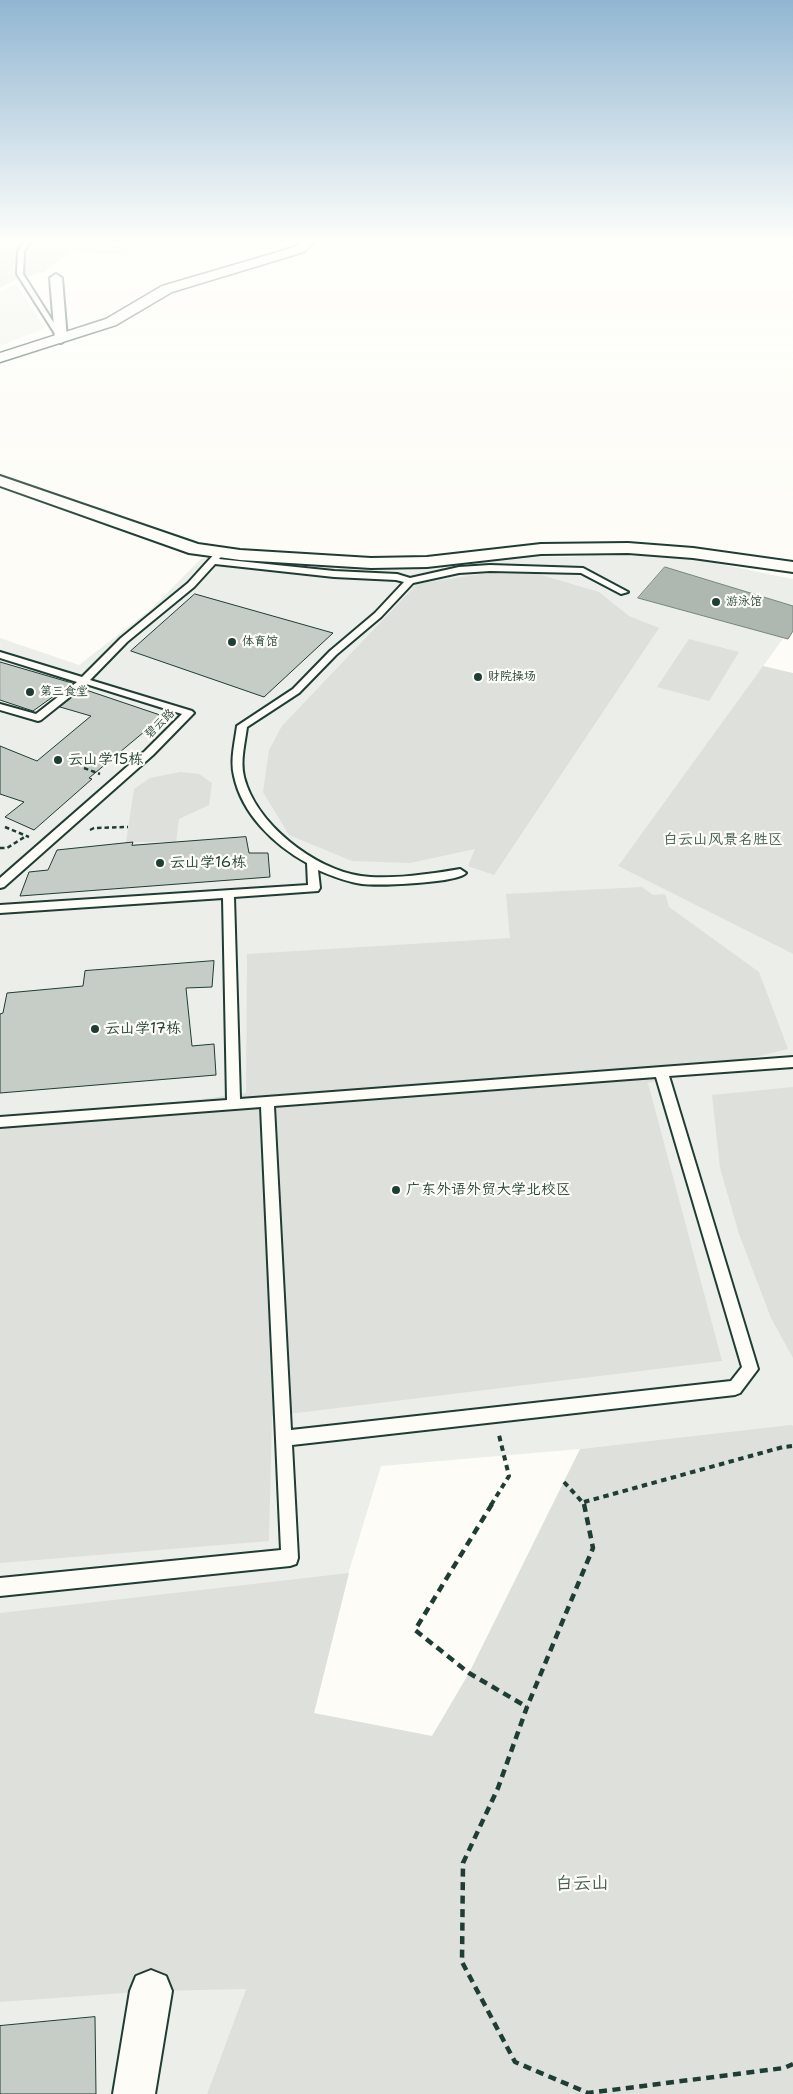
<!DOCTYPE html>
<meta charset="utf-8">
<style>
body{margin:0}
canvas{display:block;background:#fdfcf7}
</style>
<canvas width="793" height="2094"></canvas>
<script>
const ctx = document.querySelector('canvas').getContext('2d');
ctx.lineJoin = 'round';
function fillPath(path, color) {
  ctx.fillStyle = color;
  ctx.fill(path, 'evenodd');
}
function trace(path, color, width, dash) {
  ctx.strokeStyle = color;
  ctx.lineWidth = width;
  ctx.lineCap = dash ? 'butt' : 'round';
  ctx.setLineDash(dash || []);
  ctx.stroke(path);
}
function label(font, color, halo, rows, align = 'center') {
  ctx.font = font + ' "Shantell Sans","LXGW WenKai TC",sans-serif';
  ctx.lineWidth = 4.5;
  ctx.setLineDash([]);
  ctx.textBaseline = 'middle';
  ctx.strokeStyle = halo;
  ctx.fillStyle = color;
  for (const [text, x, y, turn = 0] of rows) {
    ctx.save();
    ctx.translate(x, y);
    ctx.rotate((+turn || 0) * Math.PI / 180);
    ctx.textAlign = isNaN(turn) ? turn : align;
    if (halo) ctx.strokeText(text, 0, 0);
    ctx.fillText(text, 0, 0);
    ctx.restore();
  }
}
const built = new Path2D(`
 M16,284L45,328L0,346V292Z
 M594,555L647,556L700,560L793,579V625L618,866L793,954V1426L580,1449L381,1466L306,1712L246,1989L207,2094H0V638L79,665L150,610L202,558L341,567L463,566L484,561L521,556L569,557Z`);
const green = new Path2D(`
 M0,241H107H103V245L131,248L125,255L71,252L44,272L15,280L0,288Z
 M481,574H538L599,592L629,616L659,628L494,875L468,866L475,849L410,863L352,861L289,835L263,792L269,750L282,726L417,584Z
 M689,639L739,652L709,701L657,687Z
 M763,666L793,673V954L618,866Z
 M180,772L199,774L212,783L209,805L179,819L176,842H126L134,789L150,778Z
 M642,887L653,895L665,894L669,907L759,972L788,1049L648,1083L722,1361L272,1416L269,1541L0,1563V1127L246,1093L247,954L510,938L506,894Z
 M793,1087V1358L771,1318L739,1234L720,1168L712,1095Z
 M791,1425L793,1426V2094H207L246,1989L151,1991L0,2002V1613L349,1573L314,1713L432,1736L469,1673L580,1449Z`);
const water = new Path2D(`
 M665,567L793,606V631L788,639L638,598Z`);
const building = new Path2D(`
 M195,594L333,633L264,697L131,651Z
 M0,662L72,683L33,711L0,700Z
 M83,689L163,716L89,778L92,779L34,830L5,817L24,802L0,794V746L37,761L91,716L60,707Z
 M246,837L249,853H268L270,877L20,896L29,872L48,870L57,850L133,842L132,845Z
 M214,961L212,987L186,988L192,1046L214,1044L216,1075L0,1093V1014L3,1013L7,993L83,986L85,971Z
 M95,2017L96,2094H0V2026Z`);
const pathFar2 = new Path2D(`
 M84,768L100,774
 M5,827L29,837
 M90,830L94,828L128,827
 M0,848H7L26,836`);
const pathFar1 = new Path2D(`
 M564,1482L585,1505
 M584,1502L783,1447L793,1446
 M491,1505L509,1476L499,1435`);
const path = new Path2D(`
 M492,1504L415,1630L469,1673L527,1707
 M584,1504L593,1548L527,1707L498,1788L463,1863L462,1962L515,2062L588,2093L784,2068L793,2064`);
const lane = new Path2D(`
 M24,241H30L24,252L23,274L64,339L63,340H59L17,274L18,252Z
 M217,551L224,553L219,559L334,571L397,574L410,578L459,567L490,565L583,568L628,592L621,594L581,573L490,571L459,573L413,583L381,617L336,655L299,693L247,727C245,743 240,761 244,777C256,824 314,869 361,876C387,880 433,874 460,869L466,873C458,883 378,886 362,884C347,882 332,876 318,870L320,888L318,891L234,897L240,1099L793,1057V1067L669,1076L758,1369L740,1393L735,1395L292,1445L298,1558L296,1564L290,1566L0,1596V1578L281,1550L261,1107L0,1127V1117L227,1100L223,898L0,913V905L308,885L307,863C274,845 242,814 234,776C230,760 235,742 237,726L293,689L330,651L375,613L404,582L396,580L334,577L215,564L194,587L127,642L90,680L192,711L194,713L153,755L4,887L0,888V878L145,751L182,714L86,684L41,720L38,721L0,710V704L36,714L77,682L0,658V652L82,677L121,638L188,583ZM656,1077L742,1367L731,1381L291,1430L274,1106Z`);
const street = new Path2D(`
 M56,274L62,278L67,339L61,343L55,339L50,278Z
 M0,476L198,544L240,550L371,558L427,557L541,544L628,543L693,548L793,562V572L693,558L628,553L541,554L427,567L371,568L240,560L189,553L0,486Z
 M151,1970L166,1976L172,1991L155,2094H113L130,1991L136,1976Z`);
const secondary = new Path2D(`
 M302,241H315L304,252L172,292L116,325L0,362V353L106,319L162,286L278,252L296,246Z`);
const markers = [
 [716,602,5,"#1f3d34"],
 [232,642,5,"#1f3d34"],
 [478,677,5,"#1f3d34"],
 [30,692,5,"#1f3d34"],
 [58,760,5,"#1f3d34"],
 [160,863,5,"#1f3d34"],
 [95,1029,5,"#1f3d34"],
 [396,1190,5,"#1f3d34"]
];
const farPoinames = [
 ["游泳馆",726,602],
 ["体育馆",242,642],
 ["财院操场",488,677],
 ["第三食堂",40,692]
];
const farStreetnames = [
 ["碧云路",160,724,-44]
];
const poiNames = [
 ["云山学15栋",68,760],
 ["云山学16栋",170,863],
 ["云山学17栋",105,1029],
 ["广东外语外贸大学北校区",406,1190]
];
const parkNames = [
 ["白云山风景名胜区",723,840]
];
const nearParknames = [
 ["白云山",582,1884]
];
fillPath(built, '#eceee9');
fillPath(green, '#dde0db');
fillPath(water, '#aeb8b1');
trace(water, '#75877f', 1);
fillPath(building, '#c6cdc7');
trace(building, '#1f3d34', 1);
trace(lane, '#1f3d34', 4);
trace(street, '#1f3d34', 4);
trace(secondary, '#1f3d34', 3);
trace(pathFar2, '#1f3d34', 2.5, [4.5, 3]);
trace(pathFar1, '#1f3d34', 4, [5.5, 4.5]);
trace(path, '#1f3d34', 4.5, [8, 5.5]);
fillPath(lane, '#fdfcf7');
fillPath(street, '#fdfcf7');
fillPath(secondary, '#fdfcf7');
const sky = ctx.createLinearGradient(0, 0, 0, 534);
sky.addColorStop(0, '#91b6d2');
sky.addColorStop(0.45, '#fefefb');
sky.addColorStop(1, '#fefefb00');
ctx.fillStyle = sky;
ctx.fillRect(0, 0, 793, 534);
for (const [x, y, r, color] of markers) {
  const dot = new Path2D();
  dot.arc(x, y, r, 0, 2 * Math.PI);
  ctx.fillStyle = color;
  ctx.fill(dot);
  trace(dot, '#fdfcf7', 2);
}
label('12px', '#1f3d34', '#fdfcf7', farPoinames, 'left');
label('12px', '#1f3d34', '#fdfcf7', farStreetnames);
label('15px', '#1f3d34', '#fdfcf7', poiNames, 'left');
label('15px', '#455e55', '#fdfcf7', parkNames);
label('18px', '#455e55', '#fdfcf7', nearParknames);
</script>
